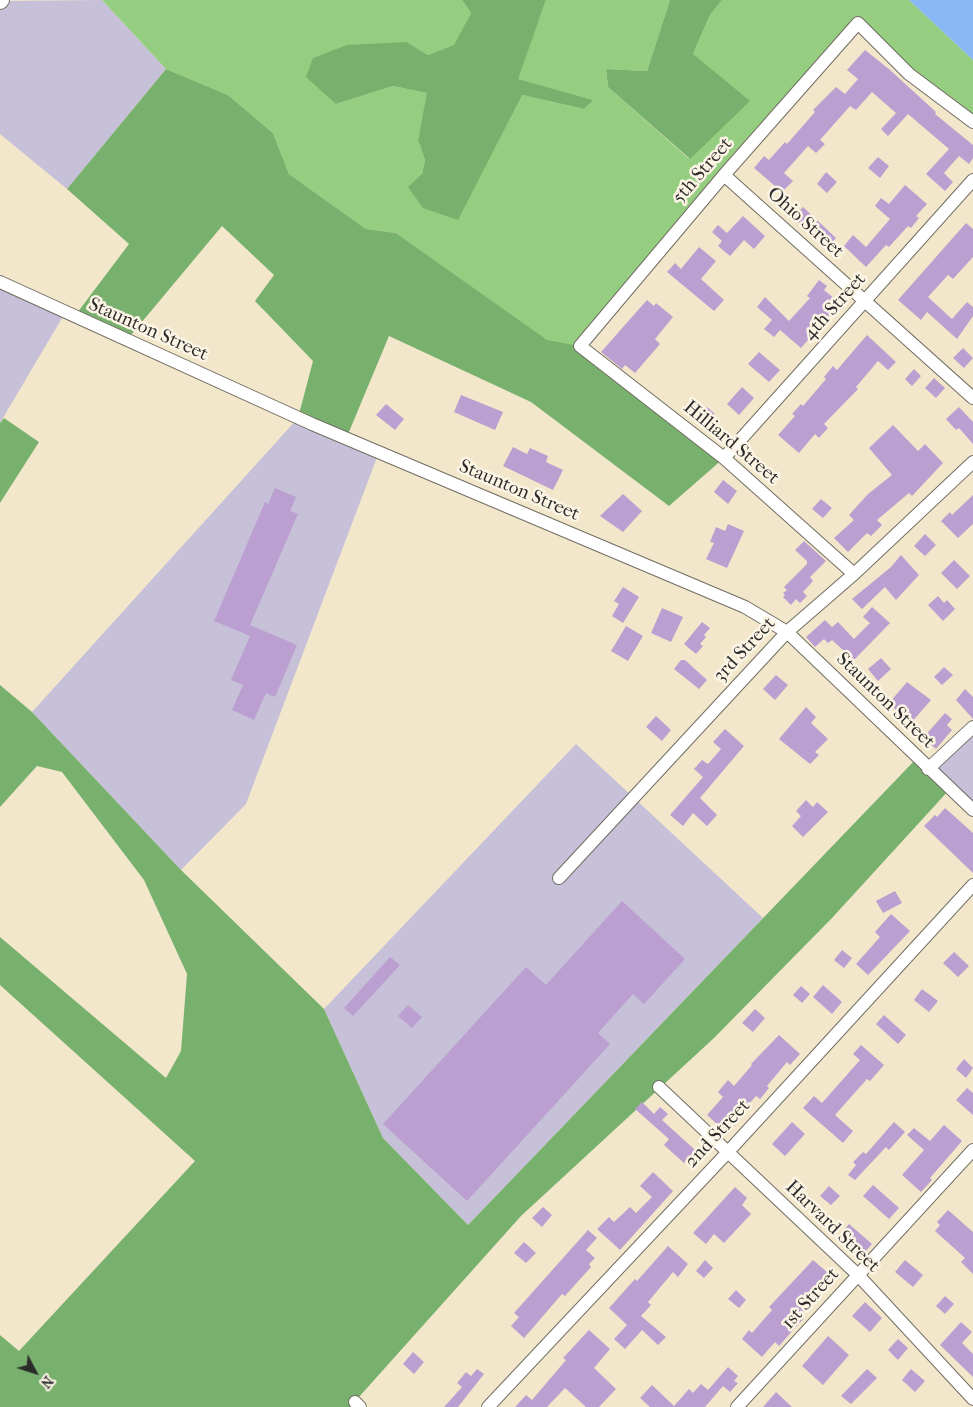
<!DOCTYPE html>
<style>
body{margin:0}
#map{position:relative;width:973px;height:1407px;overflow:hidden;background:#f3e7cb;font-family:"IM FELL French Canon",serif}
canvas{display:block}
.north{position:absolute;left:10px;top:1347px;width:50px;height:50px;-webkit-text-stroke:4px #fcf5e5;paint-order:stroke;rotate:130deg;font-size:14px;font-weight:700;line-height:20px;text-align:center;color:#2b2b2b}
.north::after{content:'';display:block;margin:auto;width:18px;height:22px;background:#2b2b2b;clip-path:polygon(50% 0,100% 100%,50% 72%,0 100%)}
</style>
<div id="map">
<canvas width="973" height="1407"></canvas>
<div class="north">N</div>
</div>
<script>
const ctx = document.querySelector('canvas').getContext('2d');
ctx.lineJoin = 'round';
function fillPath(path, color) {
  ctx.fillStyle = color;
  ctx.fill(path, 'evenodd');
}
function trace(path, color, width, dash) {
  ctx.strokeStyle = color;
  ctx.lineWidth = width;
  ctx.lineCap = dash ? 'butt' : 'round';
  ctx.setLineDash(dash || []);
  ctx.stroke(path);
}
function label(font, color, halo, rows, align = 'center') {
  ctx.font = font + ' "IM FELL French Canon",serif';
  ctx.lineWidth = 5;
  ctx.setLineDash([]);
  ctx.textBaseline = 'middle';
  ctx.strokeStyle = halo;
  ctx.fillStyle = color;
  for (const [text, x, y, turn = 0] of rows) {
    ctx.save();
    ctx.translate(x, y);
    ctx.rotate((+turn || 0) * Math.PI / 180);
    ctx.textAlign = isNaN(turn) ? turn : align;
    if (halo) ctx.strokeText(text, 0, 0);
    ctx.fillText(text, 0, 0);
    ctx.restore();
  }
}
const industrial = new Path2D(`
 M102,0L166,69L67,189L0,134V1Z
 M0,282L65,313L0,423Z
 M298,418L379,452L246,804L181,870L32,712Z
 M973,727V810L928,769Z
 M576,744L763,918L468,1225L383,1138L324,1009Z`);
const green = new Path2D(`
 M102,0H462L471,13L455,45L428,55L407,42L336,104L393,86L428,93L418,140L425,160L422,174L522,95L584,109L592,100L517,79L546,0H670L647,71L606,69L608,87L689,159L693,54L710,15L722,0H909L973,60V122L859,23L580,346L547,341L396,233L366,229L289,174L273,133L228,95L166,69Z`);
const forest = new Path2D(`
 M462,0H546L518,79L593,100L584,109L522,95L458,220L423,208L408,187L422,174L425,160L418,140L427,93L393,86L336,104L306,77L313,58L347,45L407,42L428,55L454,45L471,13Z
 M670,0H722L710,15L693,54L750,101L690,159L608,87L606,69L647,71Z
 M166,69L228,95L273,133L289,174L366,229L396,233L547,340L580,346L724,458L669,506L531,402L389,336L346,439L298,418L313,361L255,301L274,275L222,226L126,341L74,317L129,244L67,189Z
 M4,418L39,442L0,503V423Z
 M0,685L32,712L181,870L324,1009L383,1138L468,1225L917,758L950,789L832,918L714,1038L521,1216L350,1407H0V1335L19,1351L195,1161L0,985V937L166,1078L181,1051L187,974L144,880L62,772L37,766L0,807Z`);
const water = new Path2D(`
 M909,0H973V60Z`);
const building = new Path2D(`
 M865,50L890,70L936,112L935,114L973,145V158L969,164L959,156L944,173L953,182L945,191L926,174L949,149L908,114L888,136L881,129L896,113L872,92L856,110L850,106L820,140L825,144L816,153L808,146L784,173L793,181L782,192L754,168L764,156L769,160L785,142L787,144L815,112L813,110L836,87L845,94L858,79L847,70Z
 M878,157L889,166L880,178L868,168Z
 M826,172L837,182L827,193L817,184Z
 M905,185L927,204L916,216L919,218L911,228L908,226L889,247L886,245L866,267L844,246L853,235L866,247L890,219L875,206L881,198L889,204Z
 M803,207L836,238L827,248L793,217Z
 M743,216L765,236L754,249L744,240L730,256L718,246L722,241L712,232L718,225L727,233Z
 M966,223L973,229V257L953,279L948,275L928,297L952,319L967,302L973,307V316L957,339L927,312L921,320L898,300Z
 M699,247L716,261L701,279L724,300L714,311L667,272L675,263L681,269Z
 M819,280L827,286L824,290L840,303L801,348L780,330L774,337L764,329L772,320L757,307L765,297L789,321L810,298L807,296Z
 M647,300L654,306L656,303L673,317L655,339L660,344L635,373L625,365L622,369L601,352Z
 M867,335L896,362L888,370L878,361L856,387L858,389L824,424L828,428L819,438L815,434L799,453L778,435L795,416L792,414L801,404L803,406L826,379L824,377L833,366L837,370Z
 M963,348L973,358L964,368L953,358Z
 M759,352L780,370L769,382L748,364Z
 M914,369L921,376L912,386L905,379Z
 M934,378L945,388L936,398L925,388Z
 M742,387L754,398L739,415L727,404Z
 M461,395L503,412L495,430L454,412Z
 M692,403L700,410L692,419L684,412Z
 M386,404L404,419L395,430L376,415Z
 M707,407L715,414L706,423L699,416Z
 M959,407L973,422V444L959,428L956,430L946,419Z
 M893,425L918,451L925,444L943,463L912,496L909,493L877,520L882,525L871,536L867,533L848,552L834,538L854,520L849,515L868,494L892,475L869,448Z
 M513,447L527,454L530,448L548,456L546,462L563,470L553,490L503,466Z
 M723,480L737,491L728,504L714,492Z
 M275,488L296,497L290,511L298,514L250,625L297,645L275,697L266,693L254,720L232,710L243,685L231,680L250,636L214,621L265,502L268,504Z
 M623,494L642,511L623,532L600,516Z
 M973,495V524L958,538L941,521L950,512L952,515Z
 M821,499L832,508L823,518L812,509Z
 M728,524L744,531L727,568L706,559L714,543L710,542L716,527L725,531Z
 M925,534L936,545L925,556L914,546Z
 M804,541L826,561L810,577L813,581L803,592L807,596L800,603L796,599L791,605L783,597L785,595L783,593L787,590L784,587L807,564V561L795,550Z
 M901,555L919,575L896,600L885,587L862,609L852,599L891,567Z
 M954,560L970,576L957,589L941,573Z
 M623,587L639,597L623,623L612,616L619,604L614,601Z
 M938,596L944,603L947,600L955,609L943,621L928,605Z
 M872,607L890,623L854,660L832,640L828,643L824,639L815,647L806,637L825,620L832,627L838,622L854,639L870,623L863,617Z
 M662,608L683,617L671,642L651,633Z
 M702,622L710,628L704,635L706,637L700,644L703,646L696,654L684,644Z
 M626,626L643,636L628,661L611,651Z
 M881,658L891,669L878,681L868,669Z
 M681,660H685L707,680L699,689L674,669Z
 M944,667L953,675L942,685L934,677Z
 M776,675L788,685L775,700L763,689Z
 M907,682L931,700L910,724L889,703Z
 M965,689L973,697V719L956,700Z
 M806,707L816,717L811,723L828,739L815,752L819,755L810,764L779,739Z
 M945,713L952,719L947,725L952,730L936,749L923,738Z
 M656,716L671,730L662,741L646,727Z
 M725,729L744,746L700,798L717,815L707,826L693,813L683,826L670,815L703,777L694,769L702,760L708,764L721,749L713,742Z
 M806,800L813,807L817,802L828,812L803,837L792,826L801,816L796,811Z
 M945,808L973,833V873L924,826L935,815L937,817Z
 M895,891L902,903L883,913L876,901Z
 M622,901L685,959L644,1004L633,994L598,1033L610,1044L467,1201L383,1124L526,967L546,985Z
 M891,914L910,931L868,975L856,964L880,937L875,932Z
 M842,950L852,958L844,968L834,960Z
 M954,952L969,966L958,977L943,963Z
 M390,957L400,965L353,1016L344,1008Z
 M823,985L842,1002L832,1014L813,997Z
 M801,986L810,994L802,1003L793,995Z
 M922,989L938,1001L929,1012L914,1000Z
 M408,1005L422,1017L412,1028L398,1016Z
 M755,1009L765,1018L753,1032L742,1023Z
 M884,1015L906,1035L898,1044L876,1024Z
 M779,1035L800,1054L790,1065L787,1062L767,1086L769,1088L760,1099L756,1096L736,1118L739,1121L727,1133L707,1115L723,1097L718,1092L728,1080L734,1086L752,1065L751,1064Z
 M861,1045L884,1065L870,1081L867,1079L835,1115L853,1131L843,1143L803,1108L814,1096L822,1103L860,1060L853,1054Z
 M964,1059L973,1068L966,1078L956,1069Z
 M967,1088L973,1093V1115L956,1100Z
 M642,1102L654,1114L660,1107L668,1114L662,1120L704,1158L695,1168L686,1160L684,1163L664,1145L669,1139L635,1109Z
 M792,1122L805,1134L785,1156L772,1144Z
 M894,1122L905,1132L889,1150L886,1147L855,1180L848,1175L856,1165L853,1162L863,1152L866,1154Z
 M944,1125L962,1141L930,1178L932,1180L921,1192L902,1175L924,1150L907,1135L914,1128L930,1141Z
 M653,1172L673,1191L620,1250L597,1229L609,1217L614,1222L630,1207L636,1213L652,1197L640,1186Z
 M873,1185L899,1208L889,1219L863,1196Z
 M829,1186L840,1196L831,1205L820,1196Z
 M735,1187L747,1198L742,1205L751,1214L724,1243L714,1234L706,1244L693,1233Z
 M543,1207L552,1215L542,1227L532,1218Z
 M948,1210L973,1232V1274L961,1262L965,1258L935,1231L940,1225L937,1222Z
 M849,1224L872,1244L860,1258L837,1238Z
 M588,1230L597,1238L586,1250L595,1258L589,1264L591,1267L565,1296L562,1294L524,1338L511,1326L519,1317L514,1313Z
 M524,1242L536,1253L526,1263L514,1253Z
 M668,1246L688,1264L678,1277L673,1272L648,1302L651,1305L641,1316L666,1337L658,1345L642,1330L625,1349L614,1339L627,1325L609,1308L635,1279L637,1281Z
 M705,1260L713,1268L704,1278L696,1271Z
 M813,1260L834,1278L802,1315L804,1318L794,1329L779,1346L775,1342L762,1357L742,1339L749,1330L752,1333L772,1310L769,1307Z
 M905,1260L923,1275L913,1287L895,1272Z
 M736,1290L746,1300L739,1308L728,1299Z
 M945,1296L954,1304L945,1314L936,1306Z
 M865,1302L882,1318L870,1332L852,1316Z
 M961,1322L972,1332L962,1343L973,1354V1377L940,1345Z
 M589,1330L610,1349L594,1368L616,1389L599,1407H586L565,1388L547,1407H515L526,1395L532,1400L566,1360L563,1358Z
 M828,1336L849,1355L823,1385L802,1366Z
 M898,1339L908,1348L898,1360L888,1350Z
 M413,1352L424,1362L414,1374L403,1364Z
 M728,1367L738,1376L734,1381L738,1383L730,1392L723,1386L705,1407H650L640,1398L652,1385L674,1406L689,1389L693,1393L701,1384L708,1390Z
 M477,1369L484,1374L458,1407H444L462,1387L457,1383L466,1372L471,1376Z
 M867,1369L877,1378L851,1404L841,1396Z
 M911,1369L925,1381L915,1392L902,1380Z
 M776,1392L792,1407H763Z`);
const minor = new Path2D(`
 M724,175L973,398
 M0,282L312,424L745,607L787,632L973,810
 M724,458L973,180
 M854,574L724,458L580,346L724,175L858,23L909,74L973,122
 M928,769L973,727
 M559,878L787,632L854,574L973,462
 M659,1087L858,1275L973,1399
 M355,1402L360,1407
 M488,1407L727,1153L973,885
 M737,1407L973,1150`);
const tertiary = new Path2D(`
 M0,1L1,0`);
const streetNames = [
 ["5th Street",703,171,-49],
 ["Ohio Street",805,223,42],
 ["4th Street",835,307,-48],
 ["Staunton Street",148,330,24],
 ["Hilliard Street",731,443,40],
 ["Staunton Street",519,491,23],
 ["3rd Street",745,650,-47],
 ["Staunton Street",885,701,44],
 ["2nd Street",718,1134,-47],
 ["Harvard Street",832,1227,44],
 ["1st Street",811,1299,-48]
];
fillPath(industrial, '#c7c0d9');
fillPath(green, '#95ce80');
fillPath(forest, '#78b16e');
fillPath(water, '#89b9f5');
fillPath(building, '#bb9fd0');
trace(minor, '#716d63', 14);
trace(tertiary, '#716d63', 18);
trace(minor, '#fff', 12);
trace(tertiary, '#fff', 16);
label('19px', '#2b2b2b', '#fcf5e5', streetNames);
</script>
